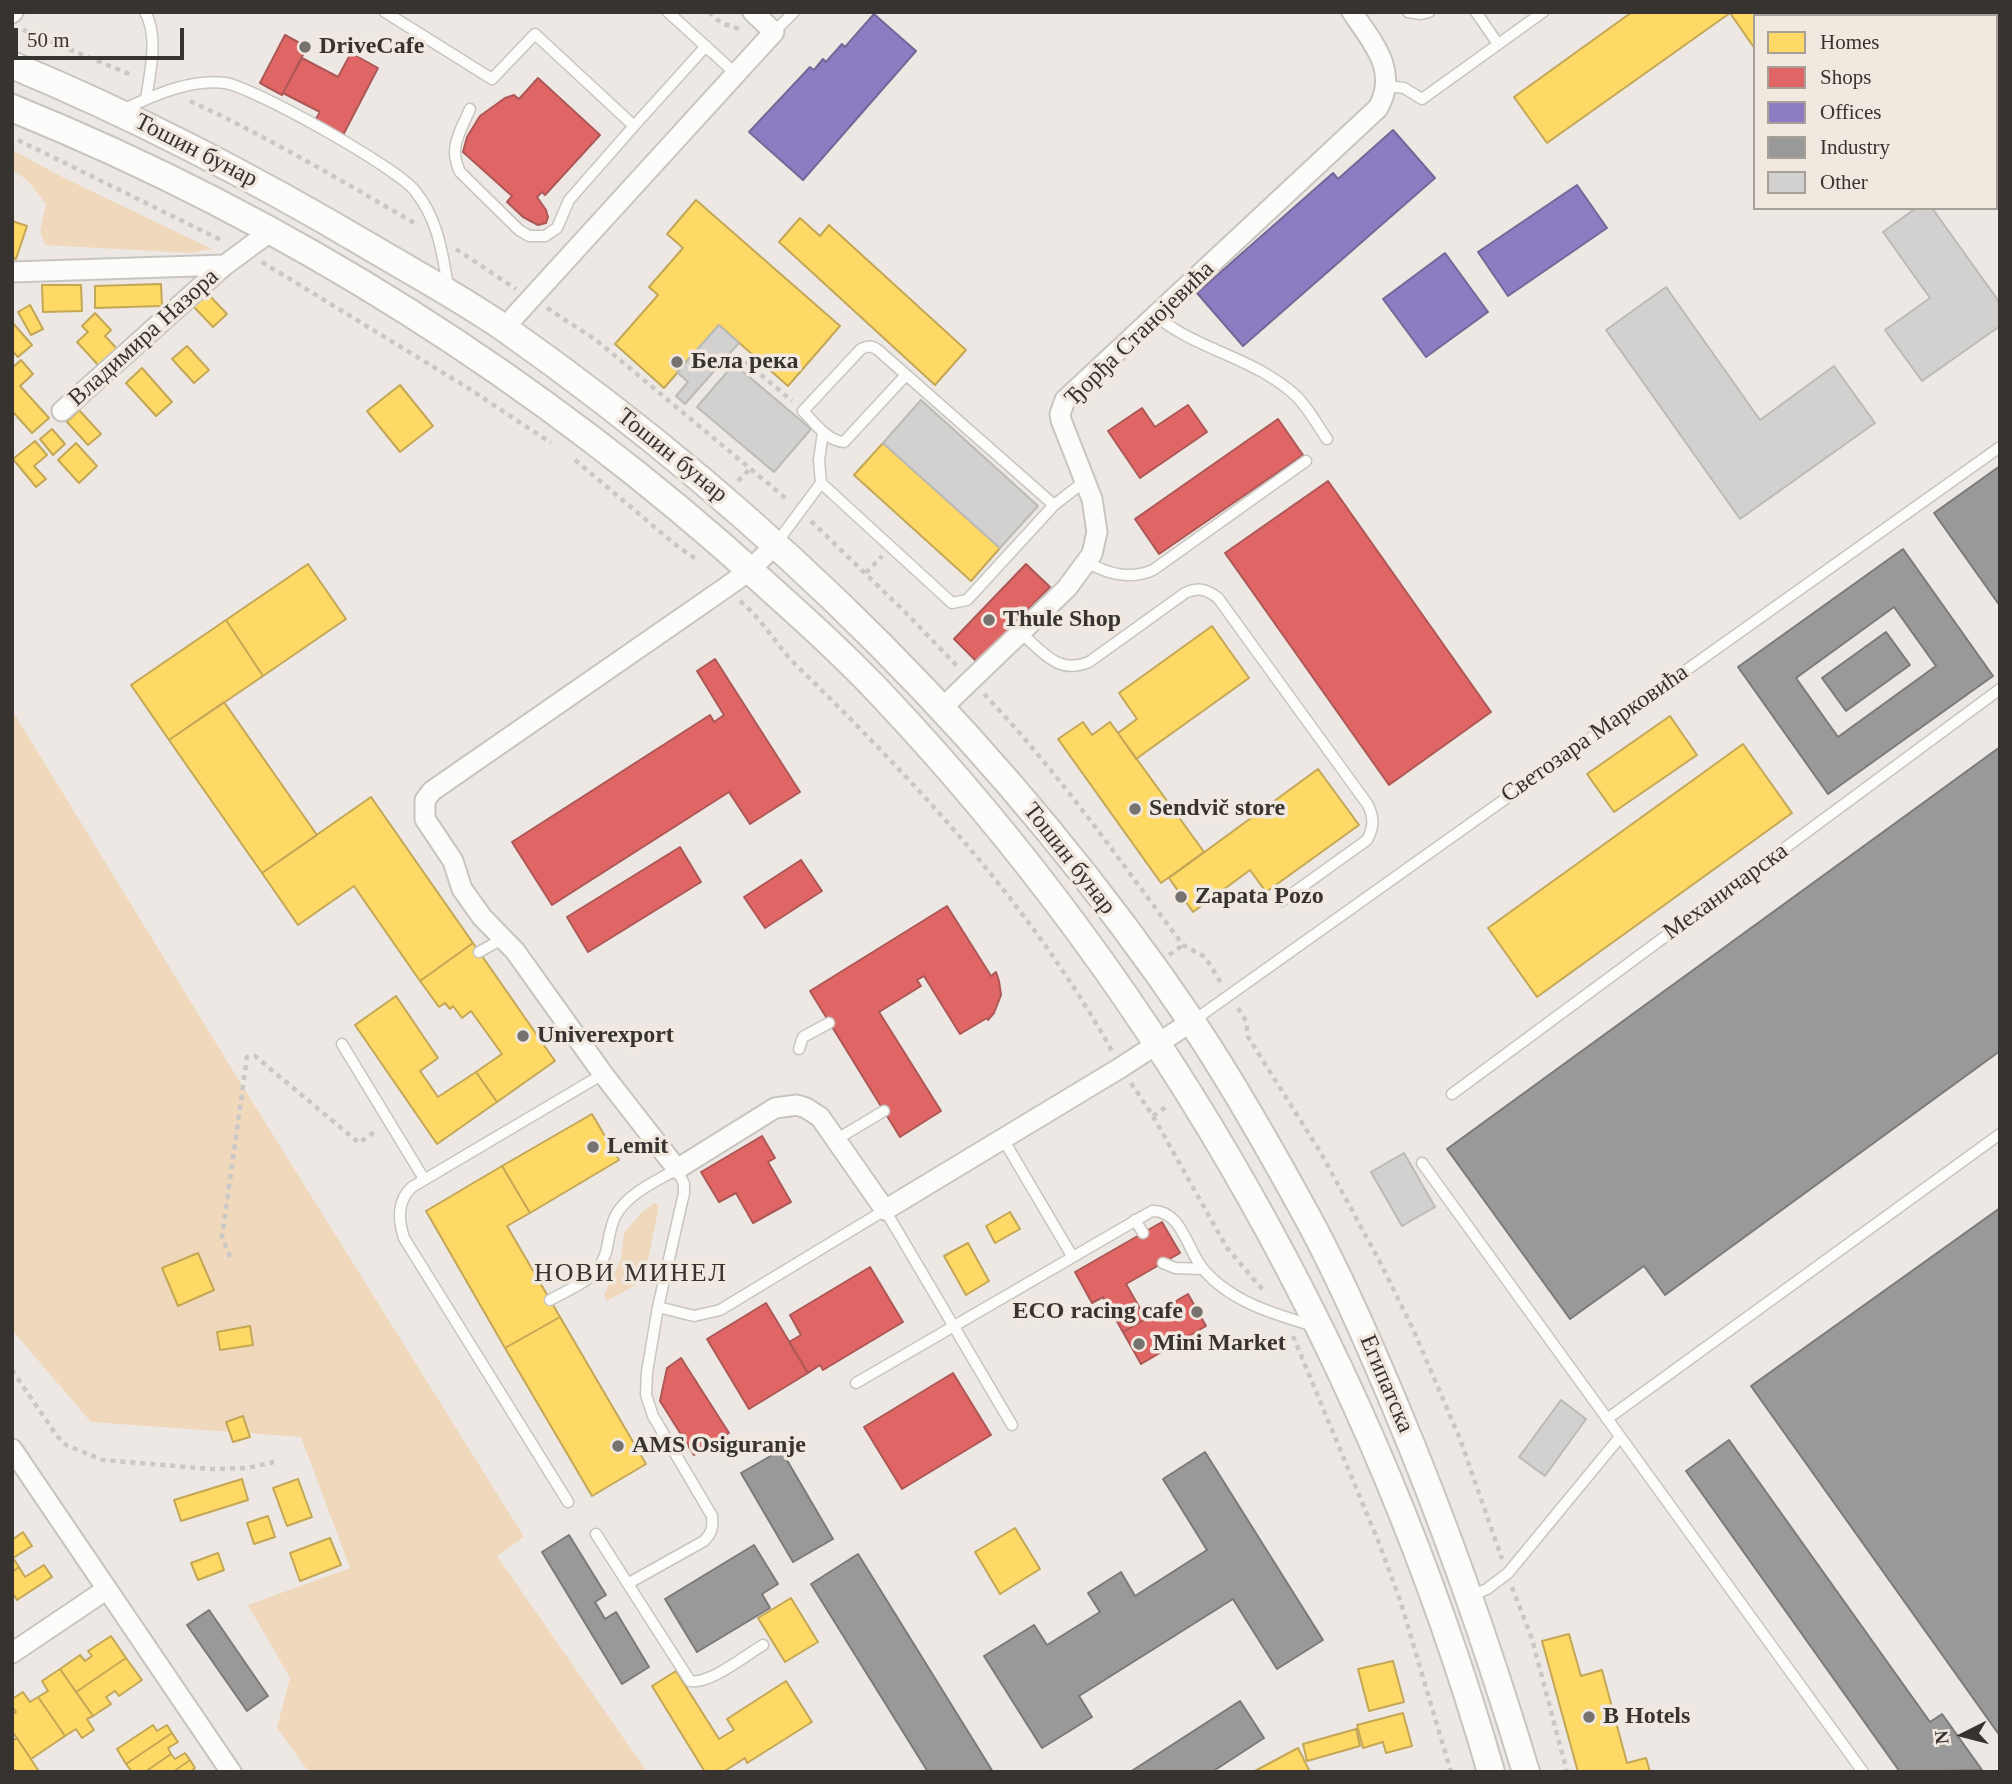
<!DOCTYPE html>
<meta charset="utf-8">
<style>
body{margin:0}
#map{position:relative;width:2012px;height:1784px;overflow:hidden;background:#ede8e3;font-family:"Times New Roman",serif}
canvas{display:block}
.frame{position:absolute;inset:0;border:14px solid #363330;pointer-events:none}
.legend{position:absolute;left:1753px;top:14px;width:245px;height:196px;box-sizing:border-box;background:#f1e9df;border:2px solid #a6a099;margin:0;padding:9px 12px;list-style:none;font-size:21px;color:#363330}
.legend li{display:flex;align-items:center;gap:14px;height:35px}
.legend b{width:35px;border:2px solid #a6a099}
.north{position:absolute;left:1928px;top:1700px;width:70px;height:70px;-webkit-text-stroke:5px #f1e9df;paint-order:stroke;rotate:264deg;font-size:19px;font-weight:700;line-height:28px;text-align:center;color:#363330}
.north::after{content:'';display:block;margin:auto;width:24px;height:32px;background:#363330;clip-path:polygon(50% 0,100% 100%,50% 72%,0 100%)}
.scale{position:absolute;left:14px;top:28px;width:170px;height:32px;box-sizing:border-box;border:4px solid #363330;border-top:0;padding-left:9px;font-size:21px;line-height:24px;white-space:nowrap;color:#363330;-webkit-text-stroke:5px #f1e9df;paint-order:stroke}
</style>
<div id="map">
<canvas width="2012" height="1784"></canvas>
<div class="frame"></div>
<ul class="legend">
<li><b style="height:19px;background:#ffd966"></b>Homes</li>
<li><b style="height:19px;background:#e06666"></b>Shops</li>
<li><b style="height:19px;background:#8e7cc3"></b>Offices</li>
<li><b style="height:19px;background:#999"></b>Industry</li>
<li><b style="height:19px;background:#d2d1cf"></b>Other</li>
</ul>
<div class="north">N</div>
<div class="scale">50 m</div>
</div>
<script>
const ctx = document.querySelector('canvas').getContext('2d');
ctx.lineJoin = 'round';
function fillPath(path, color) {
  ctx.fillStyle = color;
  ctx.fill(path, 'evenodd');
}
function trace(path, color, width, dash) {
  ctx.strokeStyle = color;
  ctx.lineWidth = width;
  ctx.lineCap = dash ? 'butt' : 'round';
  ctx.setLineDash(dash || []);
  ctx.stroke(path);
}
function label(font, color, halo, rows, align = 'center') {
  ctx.font = font + ' "Times New Roman",serif';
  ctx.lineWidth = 7;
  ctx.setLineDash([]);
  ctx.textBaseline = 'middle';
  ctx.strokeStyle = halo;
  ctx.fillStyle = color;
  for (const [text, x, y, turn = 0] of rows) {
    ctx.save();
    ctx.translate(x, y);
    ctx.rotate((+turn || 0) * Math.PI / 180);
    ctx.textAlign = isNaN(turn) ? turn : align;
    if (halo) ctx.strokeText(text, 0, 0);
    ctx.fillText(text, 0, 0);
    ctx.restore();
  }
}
const green = new Path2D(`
 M12,150L62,177L212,249L191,253L45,245L40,231L46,204L28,181L12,169Z
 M12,710L235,1074L524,1537L497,1556L647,1772H309L277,1728L290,1678L248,1605L350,1568L301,1437L91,1422L12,1330Z
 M655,1203L659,1206L644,1280L607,1301L604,1295L621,1259L624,1233L641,1213Z`);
const homes = new Path2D(`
 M1632,12H1794L1797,16H1755V49L1730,13L1547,143L1514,97Z
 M696,200L840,326L788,386L719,325L664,388L615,344L658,295L649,287L683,248L667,234Z
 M800,218L820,236L829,225L966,350L935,385L779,242Z
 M12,221L27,226L16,259L12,257Z
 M161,284L162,306L95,308V286Z
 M42,285H81L82,311L43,312Z
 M207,293L227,314L213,327L193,306Z
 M30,305L43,329L31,335L18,312Z
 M95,313L111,330L105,336L118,350L100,367L77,342L88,332L82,326Z
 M12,322L32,345L18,357L12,351Z
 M187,346L209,370L194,383L172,359Z
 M21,360L33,374L20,386L49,418L32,433L12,411V368Z
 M142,368L172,402L156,416L126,383Z
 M400,385L433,426L400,452L367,411Z
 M79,410L101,434L88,445L67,422Z
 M52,429L65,444L53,455L40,439Z
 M35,441L47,455L34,466L46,479L36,487L13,459Z
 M76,443L97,466L79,483L58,460Z
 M883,443L1000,548L971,581L854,475Z
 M308,564L346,619L263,676L226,620Z
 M226,620L263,676L169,740L131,685Z
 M1212,626L1249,678L1136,759L1118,733L1137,719L1119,693Z
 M224,702L317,835L262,873L169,740Z
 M1670,716L1697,755L1614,812L1587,774Z
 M1083,722L1092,735L1110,722L1204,852L1161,883L1058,739Z
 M1743,744L1792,813L1537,997L1488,928Z
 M1318,769L1359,825L1266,892L1250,870L1193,912L1169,878Z
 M371,797L473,943L420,981L354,886L298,925L262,873Z
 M473,943L555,1061L497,1102L476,1072L502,1054L471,1011L462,1018L453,1006L450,1009L445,1003L439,1007L420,981Z
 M396,996L438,1058L420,1071L438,1097L476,1072L497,1102L437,1144L355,1025Z
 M592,1114L619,1160L530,1213L502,1166Z
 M502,1166L530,1213L507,1226L560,1317L505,1348L426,1211Z
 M1010,1212L1020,1229L995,1243L986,1226Z
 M968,1243L989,1281L966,1295L944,1256Z
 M198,1253L214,1290L178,1306L162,1268Z
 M560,1317L646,1464L592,1496L505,1348Z
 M250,1326L253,1345L220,1350L217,1332Z
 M243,1416L250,1437L233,1442L226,1422Z
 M242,1479L248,1500L181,1521L174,1500Z
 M298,1479L312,1517L287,1526L273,1488Z
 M268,1516L275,1537L254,1544L247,1523Z
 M1015,1528L1040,1569L1000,1594L975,1552Z
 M23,1532L32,1546L13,1558L19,1567L12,1572V1540Z
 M330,1538L341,1565L300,1581L290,1553Z
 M218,1553L224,1570L198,1580L191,1563Z
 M44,1565L52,1577L17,1600L12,1592V1572L19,1567L25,1577Z
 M791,1598L818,1642L785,1662L758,1618Z
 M1569,1634L1581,1676L1602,1670L1627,1763L1646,1758L1650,1772H1578L1542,1641Z
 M111,1636L126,1658L76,1692L60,1669L80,1655L85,1661L92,1656L88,1651Z
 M126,1658L142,1680L119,1696L115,1691L106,1697L111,1704L93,1716L76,1692Z
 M1393,1661L1404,1702L1369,1711L1358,1669Z
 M60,1669L93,1716L87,1719L94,1730L82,1738L76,1729L65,1736L38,1697L48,1691L42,1681Z
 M676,1671L719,1739L734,1730L727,1719L786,1681L812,1722L747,1763L745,1758L723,1772H705L652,1686Z
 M23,1692L30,1702L38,1697L65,1736L31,1759L12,1731V1715L16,1712L12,1706V1699Z
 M1403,1713L1412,1746L1386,1753L1383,1742L1363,1748L1357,1725Z
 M153,1725L157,1731L167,1725L172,1733L126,1764L117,1749Z
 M1356,1729L1360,1746L1307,1761L1303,1744Z
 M172,1733L178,1742L168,1748L171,1754L145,1772H132L126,1764Z
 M17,1738L38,1770L35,1772H17L15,1770L12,1772V1741Z
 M1298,1748L1310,1772H1253Z
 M185,1753L190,1760L173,1772H145L171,1754L175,1759Z
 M190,1760L195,1768L190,1772H173Z`);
const shops = new Path2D(`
 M285,35L307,47L282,95L260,83Z
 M351,53L378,68L342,137L314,122L320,112L283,93L302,58L338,77Z
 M538,78L600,135L545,195L542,192L537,197L546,210L548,217L546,223L538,225L523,217L507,202L512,196L463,152L467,137L480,116L505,98L514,95L519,99Z
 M1188,405L1207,432L1140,478L1108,431L1142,408L1155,427Z
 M1278,419L1303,455L1159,554L1135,519Z
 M1328,481L1491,712L1389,785L1225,553Z
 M1026,564L1050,587L977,662L954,639Z
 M715,659L800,792L750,824L729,792L552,905L512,842L710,715L714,722L724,715L697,671Z
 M680,847L701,882L588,952L567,917Z
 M801,860L822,891L765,928L744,897Z
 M947,906L991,976L996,972L999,981L1001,995L994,1013L988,1020L987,1018L960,1034L924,976L917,980L921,986L879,1012L941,1111L900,1137L810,991Z
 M762,1136L775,1158L768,1162L791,1202L753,1223L736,1193L719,1202L701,1172Z
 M1162,1222L1180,1253L1126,1284L1146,1319L1123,1332L1103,1297L1092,1303L1075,1272Z
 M870,1267L903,1322L823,1370L820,1365L808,1373L789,1342L801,1335L790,1315Z
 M1188,1294L1206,1326L1141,1364L1123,1332Z
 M766,1303L808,1373L749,1409L707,1339Z
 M681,1358L729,1433L694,1455L660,1401L667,1368Z
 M953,1373L991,1435L902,1489L864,1427Z`);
const offices = new Path2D(`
 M874,14L916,51L803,180L749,132L810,67L814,70L823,59L826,62L842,44L845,47Z
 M1393,130L1435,178L1243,346L1197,293L1333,173L1338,179Z
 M1577,185L1607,228L1508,296L1478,252Z
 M1445,253L1488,312L1426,357L1383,299Z`);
const industry = new Path2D(`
 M1877,12H2000V186L1996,181V16H1880Z
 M2000,466V606L1934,513Z
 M1903,549L1993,676L1828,794L1738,667ZM1894,607L1936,666L1838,737L1796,678Z
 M1886,632L1910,665L1846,711L1822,678Z
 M2000,747V1051L1665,1295L1644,1266L1570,1319L1447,1149Z
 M2000,1208V1736L1751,1386Z
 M1729,1440L1930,1722L1942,1714L1982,1770L1900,1772L1686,1471Z
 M781,1450L833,1539L793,1562L741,1473Z
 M1205,1452L1323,1640L1277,1669L1233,1599L1079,1696L1092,1717L1042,1748L984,1656L1034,1625L1047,1645L1100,1612L1088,1593L1121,1572L1135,1596L1207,1550L1163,1479Z
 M569,1535L606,1595L595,1602L605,1619L616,1612L649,1667L622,1684L542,1552Z
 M754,1545L778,1584L762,1594L770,1608L697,1652L665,1599Z
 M858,1554L993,1772H928L811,1584Z
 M209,1610L268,1696L247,1711L187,1625Z
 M1240,1701L1264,1738L1212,1772H1130Z`);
const building = new Path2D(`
 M1916,208H1932L2000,303V326L1922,381L1885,330L1930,298L1883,232Z
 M1666,287L1760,420L1834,366L1875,423L1740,519L1606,330Z
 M719,325L739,343L685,404L676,396L688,382L677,372Z
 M734,364L811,429L774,472L697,407Z
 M921,400L1038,506L1000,548L883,443Z
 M1404,1153L1435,1207L1402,1226L1371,1172Z
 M1561,1400L1586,1419L1545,1476L1519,1457Z`);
const path = new Path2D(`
 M709,12L721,23L739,29
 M23,30L134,76
 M190,101C268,137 342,181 416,224
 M18,140L223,241
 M456,249L516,289
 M262,262L468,388L551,443
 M547,308L596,340L789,501
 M738,355L792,401
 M575,460L677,546L699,561
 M738,481L750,469
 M811,521L906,613L959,668
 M866,573L882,556
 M740,601C762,619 776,645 796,665C915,781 1031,905 1112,1051
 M984,694C1058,771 1119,860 1183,945L1205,957L1221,983
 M1169,955L1183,945
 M1238,1008L1246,1021L1248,1037L1321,1153L1381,1264L1413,1329L1460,1439L1502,1559
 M1131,1083L1153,1116L1227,1248L1263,1290
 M1153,1116L1169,1105
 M230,1257L222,1237L247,1057L255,1056L359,1143L377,1130
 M1293,1336L1379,1543L1401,1603L1451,1772
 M12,1370L57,1436L66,1445L103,1460L211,1469L247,1468L274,1462
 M1512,1587L1532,1639L1567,1772`);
const service = new Path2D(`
 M145,12C159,36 150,73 146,99
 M385,12L492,79L535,34L634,126L706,46
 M668,12L735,73
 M1408,12L1421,14L1429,12
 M1476,12L1498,44
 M774,32L794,12
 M1387,86L1404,88L1422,99L1543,12
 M470,109C460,132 448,148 460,172L519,230L529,236H545L557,228L569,200L634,126
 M122,110C153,96 190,78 225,83C253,87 398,168 415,191C438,219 442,252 448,286
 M1156,316C1197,350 1255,358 1295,395C1308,407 1317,425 1327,439
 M906,375L844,442C827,441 814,422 803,411L861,349C868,346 871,345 878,350L1054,505
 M823,432L819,460L821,483L952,603L967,600L1054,505L1085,481
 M775,545L821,483
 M1088,563C1109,574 1130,580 1153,570L1306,461
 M1021,633C1043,652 1058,675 1089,662L1185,593C1199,587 1206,589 1218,598L1368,805C1374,818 1374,827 1367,840L1282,901
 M479,952L504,938
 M1193,1021L2000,447
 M342,1044L424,1179
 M799,1049L803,1037L829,1023
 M1452,1094L2000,689
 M837,1139L884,1111
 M1003,1139L1072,1256
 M1422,1163L1863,1772
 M1135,1220L1143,1233
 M1163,1263L1175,1268L1203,1269
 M550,1300C573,1287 598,1280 606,1252C609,1240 610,1225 616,1215C628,1193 657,1181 677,1169L684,1184V1193L658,1307L647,1372L646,1395L653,1416L712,1516C713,1527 712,1533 704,1541L629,1583
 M658,1307L694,1316L720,1310L885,1210L1012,1425
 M856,1383L1152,1211C1182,1210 1187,1250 1203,1269C1231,1302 1274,1314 1314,1326
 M1607,1419L2000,1134
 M568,1502L404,1238C398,1219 397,1201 412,1187L603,1074
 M596,1534L690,1681C709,1685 746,1655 763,1645
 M1471,1596L1487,1589L1508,1573L1620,1437`);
const minor = new Path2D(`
 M12,13L13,12
 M12,272L225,265
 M504,328L774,32L753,12
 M62,411L225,265L271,231
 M775,545L750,570L725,588L432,791L425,800V819L453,861L462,889L482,917L515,951L603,1074L677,1169L775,1108L797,1105L806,1108L820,1117L885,1210L1120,1068L1191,1022
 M941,709L1067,588L1092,554L1097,532L1092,499L1061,420L1060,414L1065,400L1378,108C1399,71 1373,43 1352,12
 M12,1449L231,1772
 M12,1653L107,1589`);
const secondary = new Path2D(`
 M12,65C137,117 256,179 372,248C416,274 462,299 504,328C773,517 1010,753 1194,1025C1236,1088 1273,1154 1309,1220C1341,1279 1368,1341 1394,1403C1445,1524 1488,1646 1526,1772
 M12,108C288,220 543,382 763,582C803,618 843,654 880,693C1168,998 1375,1370 1491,1772`);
const markers = [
 [305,47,7,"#76726f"],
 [677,362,7,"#76726f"],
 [989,620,7,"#76726f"],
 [1135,809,7,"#76726f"],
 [1181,897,7,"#76726f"],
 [523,1036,7,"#76726f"],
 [593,1147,7,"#76726f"],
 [1197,1312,7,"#76726f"],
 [1139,1344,7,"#76726f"],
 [618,1446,7,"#76726f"],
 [1589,1717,7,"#76726f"]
];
const poiNames = [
 ["DriveCafe",319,47],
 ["Бела река",691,362],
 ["Thule Shop",1003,620],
 ["Sendvič store",1149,809],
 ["Zapata Pozo",1195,897],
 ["Univerexport",537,1036],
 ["Lemit",607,1147],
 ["ECO racing cafe",1183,1312,"right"],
 ["Mini Market",1153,1344],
 ["AMS Osiguranje",632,1446],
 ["B Hotels",1603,1717]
];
const streetNames = [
 ["Тошин бунар",196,151,27],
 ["Ђорђа Станојевића",1140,334,-44],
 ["Владимира Назора",144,338,-42],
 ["Тошин бунар",672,456,39],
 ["Светозара Марковића",1595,734,-35],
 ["Тошин бунар",1069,859,52],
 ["Механичарска",1726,892,-36],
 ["Египатска",1386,1384,67]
];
const neighbourhoodNames = [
 ["НОВИ МИНЕЛ",631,1274]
];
fillPath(green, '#efd8bc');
fillPath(homes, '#ffd966');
trace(homes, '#c3a756', 2);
fillPath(shops, '#e06666');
trace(shops, '#ad5756', 2);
fillPath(offices, '#8e7cc3');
trace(offices, '#746697', 2);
fillPath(industry, '#999');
trace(industry, '#7b7a7a', 2);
fillPath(building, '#d2d1cf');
trace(building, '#babab8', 2);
trace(service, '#c8c5c1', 13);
trace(minor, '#c8c5c1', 23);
trace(secondary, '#c8c5c1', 30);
trace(path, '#c9c8c6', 4.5, [5, 5]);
trace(service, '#fcfcfb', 10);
trace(minor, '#fcfcfb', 19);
trace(secondary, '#fcfcfb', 26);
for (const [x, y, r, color] of markers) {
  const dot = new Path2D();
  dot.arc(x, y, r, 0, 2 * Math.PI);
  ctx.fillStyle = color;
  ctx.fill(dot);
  trace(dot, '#f1e9df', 2.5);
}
label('bold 24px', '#363330', '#f1e9df', poiNames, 'left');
label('24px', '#363330', '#f1e9df', streetNames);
ctx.letterSpacing = '2px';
label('26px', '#363330', '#f1e9df', neighbourhoodNames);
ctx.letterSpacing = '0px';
</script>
